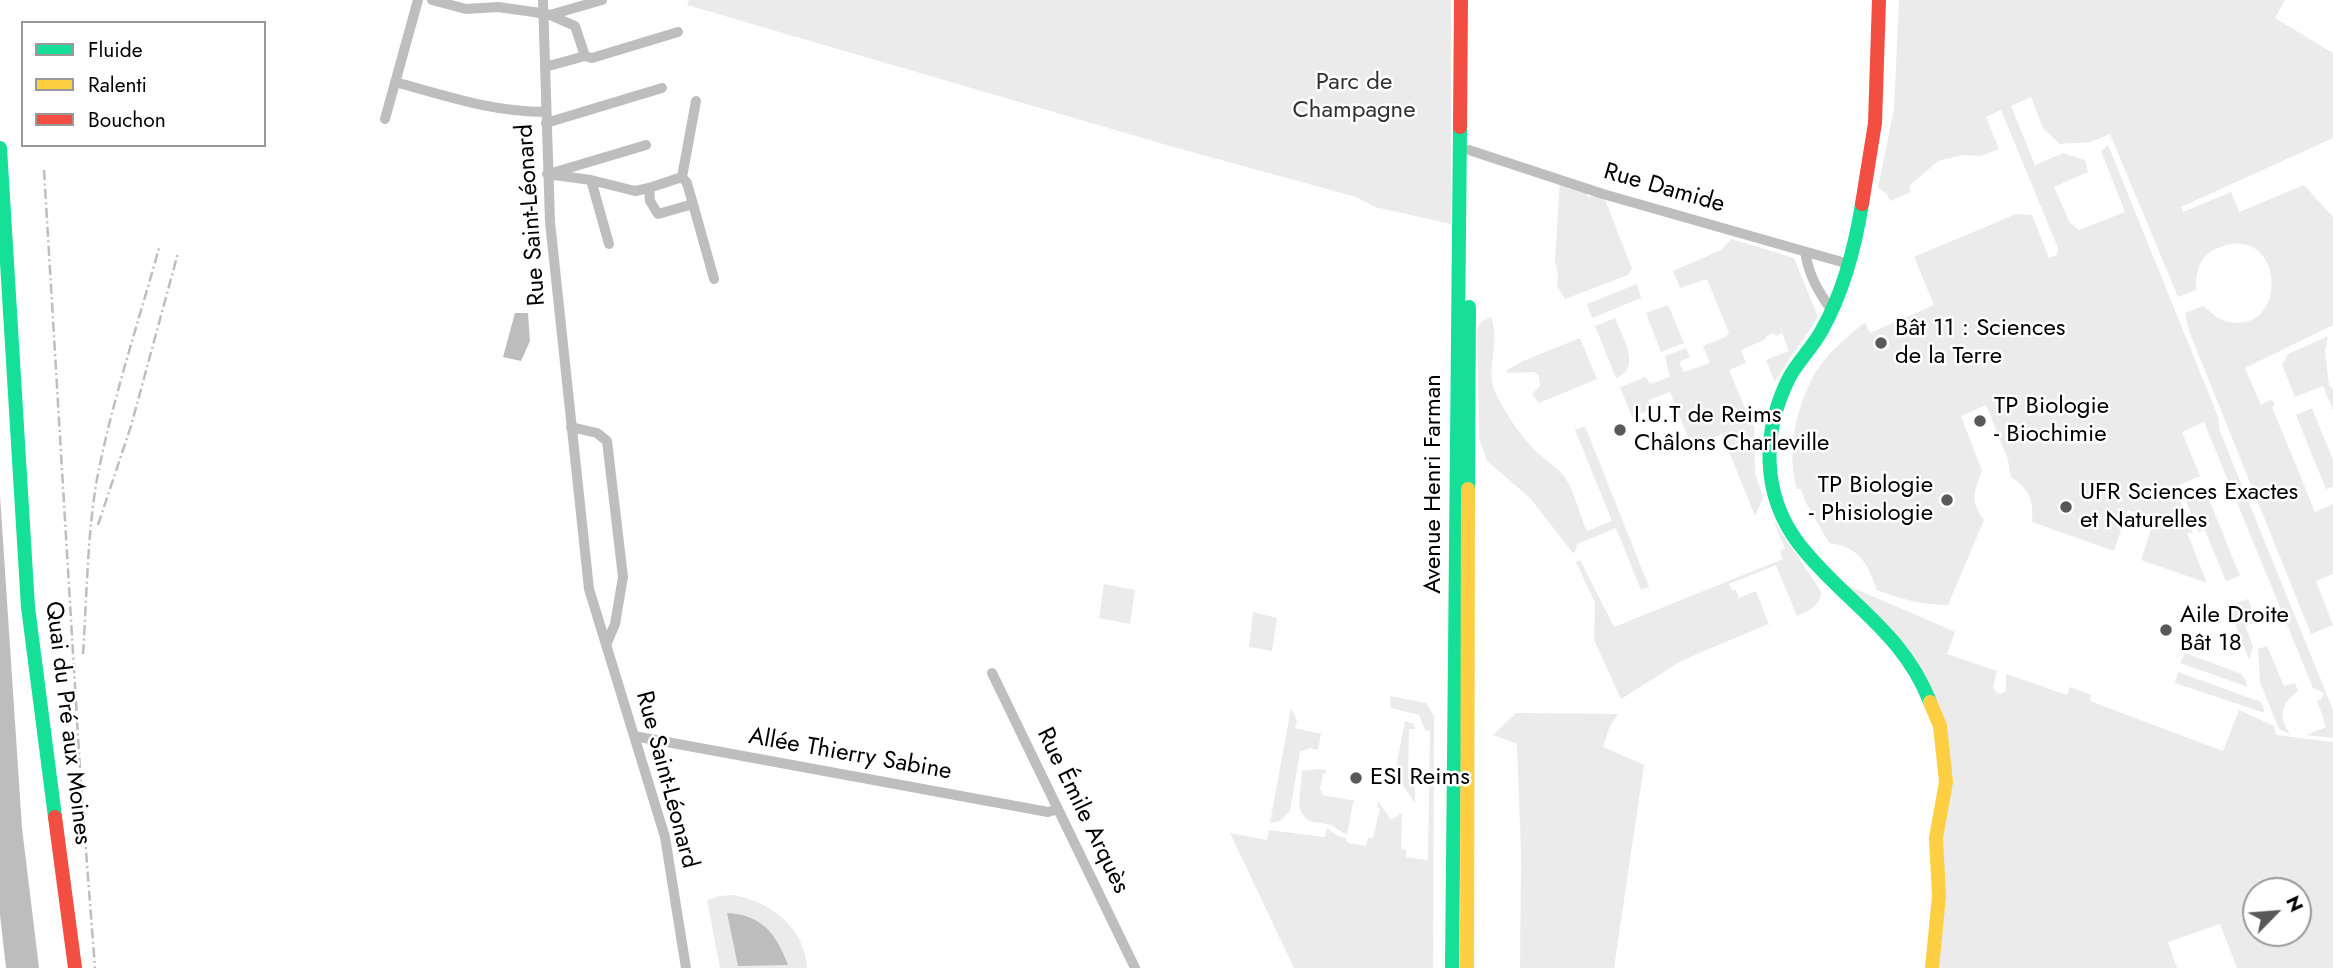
<!DOCTYPE html>
<meta charset="utf-8">
<style>
body{margin:0}
#map{position:relative;width:2333px;height:968px;overflow:hidden;background:#fff;font-family:Jost,sans-serif}
canvas{display:block}
.legend{position:absolute;left:21px;top:21px;width:245px;height:126px;box-sizing:border-box;background:#fff;border:2px solid #999;margin:0;padding:9px 12px;list-style:none;font-size:21px;color:#000}
.legend li{display:flex;align-items:center;gap:14px;height:35px}
.legend b{width:35px;border:2px solid #999}
.north{position:absolute;left:2242px;top:877px;width:70px;height:70px;box-sizing:border-box;background:#fff;border:2px solid #999;border-radius:50%;rotate:65deg;font-size:19px;font-weight:700;line-height:28px;text-align:center;color:#000}
.north::after{content:'';display:block;margin:auto;width:24px;height:32px;background:#595959;clip-path:polygon(50% 0,100% 100%,50% 72%,0 100%)}
</style>
<div id="map">
<canvas width="2333" height="968"></canvas>
<ul class="legend">
<li><b style="height:9px;background:#16e098"></b>Fluide</li>
<li><b style="height:9px;background:#ffcf43"></b>Ralenti</li>
<li><b style="height:9px;background:#f24e42"></b>Bouchon</li>
</ul>
<div class="north">N</div>
</div>
<script>
const ctx = document.querySelector('canvas').getContext('2d');
ctx.lineJoin = 'round';
function fillPath(path, color) {
  ctx.fillStyle = color;
  ctx.fill(path, 'evenodd');
}
function trace(path, color, width, dash) {
  ctx.strokeStyle = color;
  ctx.lineWidth = width;
  ctx.lineCap = dash ? 'butt' : 'round';
  ctx.setLineDash(dash || []);
  ctx.stroke(path);
}
function label(font, color, halo, rows, align = 'center') {
  ctx.font = font + ' Jost,sans-serif';
  ctx.lineWidth = 5;
  ctx.setLineDash([]);
  ctx.textBaseline = 'middle';
  ctx.strokeStyle = halo;
  ctx.fillStyle = color;
  for (const [text, x, y, turn = 0] of rows) {
    ctx.save();
    ctx.translate(x, y);
    ctx.rotate((+turn || 0) * Math.PI / 180);
    ctx.textAlign = isNaN(turn) ? turn : align;
    if (halo) ctx.strokeText(text, 0, 0);
    ctx.fillText(text, 0, 0);
    ctx.restore();
  }
}
const green = new Path2D(`
 M689,0H1451V224L1375,207L1356,197L1170,146L687,5Z
 M1899,0H2285L2275,18L2333,53V138L2181,207L2183,212L2231,192L2239,212L2304,185L2333,217V325L2245,368L2261,405L2272,399L2275,405L2272,407L2315,512L2333,504V574L2316,581L2333,625L2311,634L2189,331L2185,313L2203,306C2210,311 2217,319 2225,321C2292,339 2285,217 2216,249C2198,257 2196,272 2196,290L2178,297L2110,134L2091,142L2060,144L2043,128L2031,97L2011,106L2035,165L2063,153L2085,160L2088,172L2054,187L2070,223L2079,230L2125,212L2101,151L2108,145L2219,419V429L2333,710V738L2306,735L2326,727L2317,700L2320,701L2324,693L2313,688L2309,678L2204,422L2182,432L2200,476L2175,487L2193,533H2187L2207,583L2141,560L2154,520L2128,510L2114,551L2032,522C2034,500 2029,489 2011,477L2008,460L1986,405L1961,416L1982,471C1974,493 1969,499 1984,520L1948,605C1922,605 1901,599 1877,590C1867,563 1860,547 1829,543L1805,501L1801,489H1797C1786,451 1796,408 1815,373C1827,353 1847,337 1865,322L1870,333L1934,305L1914,257L2016,214L2032,215L2049,258L2057,255L2058,248L2001,110L1986,117L1999,149L1980,156L1962,155L1938,161L1909,186L1911,192L1890,201L1887,194L1878,188L1894,109Z
 M1560,179L1585,188L1588,197L1603,194L1632,269L1628,275L1565,299L1557,286L1558,274L1555,261Z
 M1731,239L1794,258L1818,317C1804,339 1788,359 1775,382L1766,360L1789,351L1782,333L1776,336L1774,333L1766,336V339L1741,350L1746,363L1729,370L1752,425H1754L1755,473L1763,498L1755,516L1722,434L1692,447L1670,392L1648,400L1652,409L1632,417L1620,387L1646,377L1650,384L1670,377L1665,356L1686,348L1690,357L1679,362L1684,372L1710,363L1703,346L1726,337L1729,333L1707,279L1680,288L1673,271L1721,250Z
 M1637,284L1641,298L1592,318L1587,304Z
 M1668,305L1684,343L1661,352L1646,313Z
 M1491,317C1501,343 1485,370 1495,392C1506,415 1521,437 1539,454C1547,461 1557,468 1564,476C1575,491 1579,515 1587,531L1612,521L1575,430L1585,426L1649,587L1641,590L1616,528L1577,544L1575,552L1573,553L1530,498L1487,461L1479,438L1477,330L1481,322Z
 M1615,318C1622,337 1643,368 1616,378L1595,326Z
 M2328,336L2325,351L2329,385L2333,389V410L2323,386L2295,397L2282,365L2288,354Z
 M1580,338L1597,379L1539,403L1532,394L1540,386L1539,376L1534,372L1507,373V370L1523,361Z
 M2312,408L2333,460V487L2326,489L2296,415Z
 M2204,487L2240,576L2226,581L2204,528L2199,533L2185,499Z
 M1773,520L1821,591C1820,607 1811,609 1797,616L1776,565L1729,584L1732,590H1736L1739,598L1756,591L1771,630L1768,624L1681,661L1621,699L1594,640L1595,603L1576,562L1580,560L1614,627L1783,559L1780,551L1785,548Z
 M1828,577L1955,632L1947,654L1997,671L1993,687L1996,692L2000,694L2006,691V674L2067,695L2070,687L2091,695L2090,701L2223,751L2239,710L2274,726L2276,735L2333,742V968H2237L2220,924L2168,942L2177,968H1939V896L1945,766L1919,678ZM2256,891H2298V933H2256Z
 M1104,584L1135,590L1130,624L1099,618Z
 M2248,599L2257,622L2245,626L2253,646L2249,660L2228,606Z
 M1253,612L1277,618L1272,651L1249,647Z
 M2267,646L2284,686L2295,683L2298,691C2281,703 2278,717 2290,734L2279,729L2260,682L2258,649Z
 M2185,653L2242,674L2248,687L2180,663Z
 M2178,672L2261,702L2265,713L2175,683Z
 M1390,696L1426,703L1434,716L1433,968H1294L1230,833L1267,840L1269,830L1325,837L1327,828L1338,836L1346,838L1348,843L1366,846L1368,838H1373L1380,808L1377,807L1378,801L1391,820L1402,813L1401,849L1406,850V857L1428,860L1430,731L1425,730L1419,715L1391,708Z
 M1291,708L1297,720L1295,728L1321,734L1318,750L1310,748L1300,752L1290,811L1280,821L1270,823Z
 M1516,713L1618,714L1609,728L1603,747L1644,765L1614,968H1520L1521,854L1517,744L1493,735Z
 M1405,721L1414,724L1415,729H1409L1408,778L1415,779V803L1395,774Z
 M1319,769L1326,770V774H1323L1320,789L1322,791V795L1356,801L1353,803L1347,835L1331,825L1309,821L1302,814L1299,805L1302,771Z
 M734,895C770,902 805,927 807,968H720L707,900L720,896Z`);
const water = new Path2D(`
 M515,313H528L530,341L521,361L503,357Z
 M0,495L22,828L39,968H6L0,915Z
 M727,913C762,915 776,933 788,965L738,966Z`);
const street = new Path2D(`
 M432,0L466,9L498,7L534,12L550,15L575,26L585,56L545,67
 M543,0L550,222L589,589L665,837L686,968
 M550,15L602,0
 M585,56L592,58L678,32
 M395,82C447,96 492,112 546,112
 M385,119L418,0
 M546,123L662,88
 M1469,150L1603,194L1849,264
 M552,173L646,145
 M547,174L591,180L635,191L649,188L650,201L658,214L693,204L687,183L682,177L649,188
 M682,177L696,101
 M591,180L609,244
 M693,204L714,279
 M1805,252C1809,276 1818,291 1832,311
 M571,427L597,433L607,441L623,577L615,624L606,645
 M992,673L1135,968
 M634,736L1048,812L1058,809`);
const fast = new Path2D(`
 M0,148L28,607L55,817
 M1862,204C1855,247 1844,291 1822,330C1813,347 1798,361 1789,378C1762,432 1761,494 1799,544C1844,602 1902,630 1930,702
 M1468,489L1469,307
 M1452,968L1460,127`);
const slow = new Path2D(`
 M1930,702L1940,726L1946,782L1936,838L1939,896L1932,968
 M1467,968L1468,489`);
const jam = new Path2D(`
 M1460,127L1461,0
 M1862,204L1875,123L1879,0
 M55,817L75,968`);
const rail = new Path2D(`
 M44,170L81,786L95,968
 M98,525L131,426L178,253
 M83,654C87,596 87,536 97,479C112,401 138,324 159,248`);
const markers = [
 [1881,343,7,"#595959"],
 [1980,421,7,"#595959"],
 [1620,430,7,"#595959"],
 [1947,500,7,"#595959"],
 [2066,507,7,"#595959"],
 [2166,630,7,"#595959"],
 [1356,778,7,"#595959"]
];
const parkNames = [
 ["Parc de",1354,83],
 ["Champagne",1354,111]
];
const streetNames = [
 ["Rue Damide",1664,189,16],
 ["Rue Saint-Léonard",532,215,-94],
 ["Avenue Henri Farman",1434,484,-90],
 ["Quai du Pré aux Moines",67,723,83],
 ["Allée Thierry Sabine",850,755,10],
 ["Rue Saint-Léonard",666,780,75],
 ["Rue Émile Arquès",1082,811,64]
];
const poiNames = [
 ["Bât 11 : Sciences",1895,329],
 ["de la Terre",1895,357],
 ["TP Biologie",1994,407],
 ["- Biochimie",1994,435],
 ["I.U.T de Reims",1634,416],
 ["Châlons Charleville",1634,444],
 ["TP Biologie",1933,486,"right"],
 ["- Phisiologie",1933,514,"right"],
 ["UFR Sciences Exactes",2080,493],
 ["et Naturelles",2080,521],
 ["Aile Droite",2180,616],
 ["Bât 18",2180,644],
 ["ESI Reims",1370,778]
];
fillPath(green, '#ebebeb');
fillPath(water, '#bdbdbd');
trace(street, '#bebebe', 10);
trace(fast, '#16e098', 14);
trace(slow, '#ffcf43', 14);
trace(jam, '#f24e42', 14);
trace(rail, '#bebebe', 2.5, [10, 3.5, 2, 3.5]);
for (const [x, y, r, color] of markers) {
  const dot = new Path2D();
  dot.arc(x, y, r, 0, 2 * Math.PI);
  ctx.fillStyle = color;
  ctx.fill(dot);
  trace(dot, '#fff', 2.5);
}
label('24px', '#313131', '#fff', parkNames);
label('24px', '#000', '#fff', streetNames);
label('24px', '#000', '#fff', poiNames, 'left');
</script>
